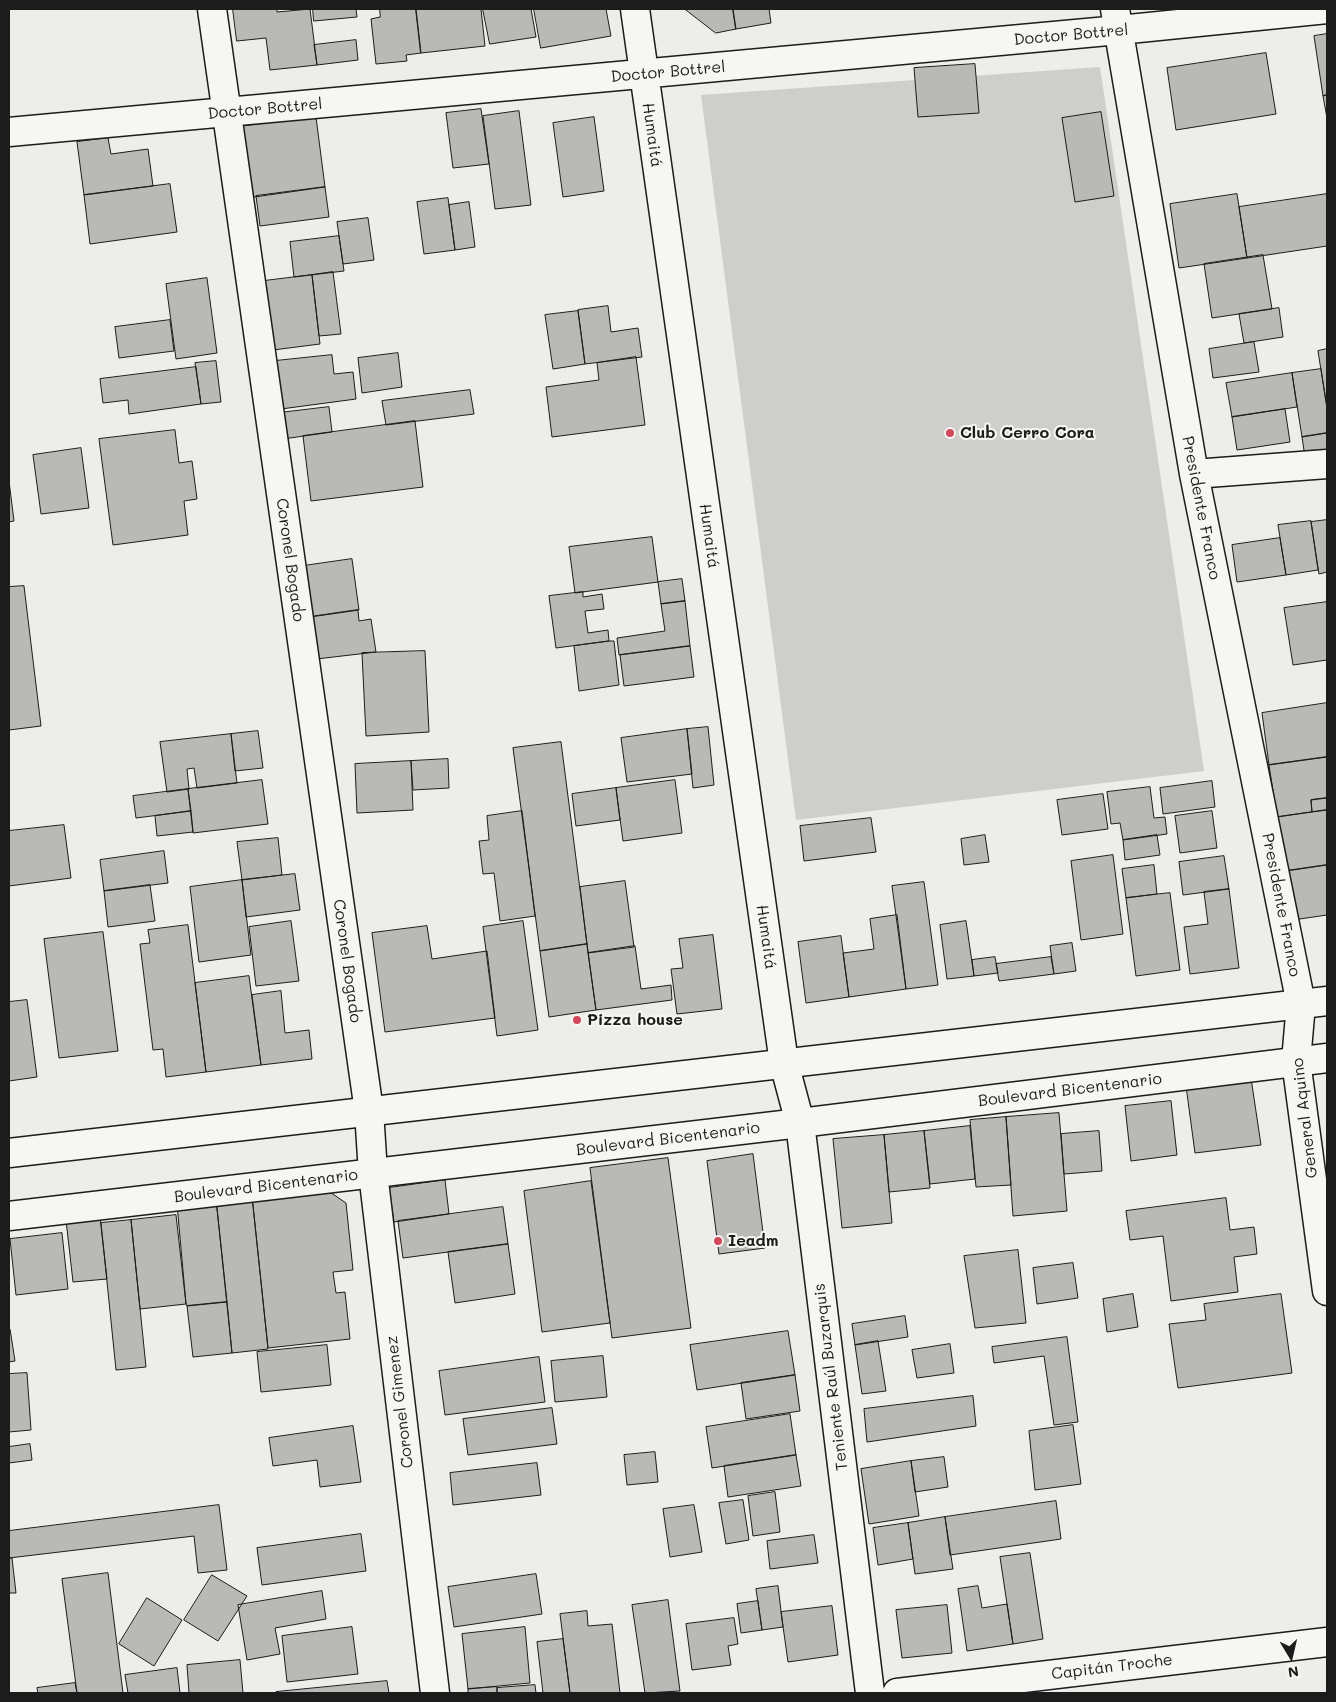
<!DOCTYPE html>
<meta charset="utf-8">
<style>
body{margin:0}
#map{position:relative;width:1336px;height:1702px;overflow:hidden;background:#edede9;font-family:Mali,sans-serif}
canvas{display:block}
.frame{position:absolute;inset:0;border:10px solid #1c1c1c;pointer-events:none}
.north{position:absolute;left:1266px;top:1632px;width:50px;height:50px;-webkit-text-stroke:4px #f6f6f2;paint-order:stroke;rotate:171deg;font-size:14px;font-weight:700;line-height:20px;text-align:center;color:#1c1c1c}
.north::after{content:'';display:block;margin:auto;width:18px;height:22px;background:#1c1c1c;clip-path:polygon(50% 0,100% 100%,50% 72%,0 100%)}
</style>
<div id="map">
<canvas width="1336" height="1702"></canvas>
<div class="frame"></div>
<div class="north">N</div>
</div>
<script>
const ctx = document.querySelector('canvas').getContext('2d');
ctx.lineJoin = 'round';
function fillPath(path, color) {
  ctx.fillStyle = color;
  ctx.fill(path, 'evenodd');
}
function trace(path, color, width, dash) {
  ctx.strokeStyle = color;
  ctx.lineWidth = width;
  ctx.lineCap = dash ? 'butt' : 'round';
  ctx.setLineDash(dash || []);
  ctx.stroke(path);
}
function label(font, color, halo, rows, align = 'center') {
  ctx.font = font + ' Mali,sans-serif';
  ctx.lineWidth = 4;
  ctx.setLineDash([]);
  ctx.textBaseline = 'middle';
  ctx.strokeStyle = halo;
  ctx.fillStyle = color;
  for (const [text, x, y, turn = 0] of rows) {
    ctx.save();
    ctx.translate(x, y);
    ctx.rotate((+turn || 0) * Math.PI / 180);
    ctx.textAlign = isNaN(turn) ? turn : align;
    if (halo) ctx.strokeText(text, 0, 0);
    ctx.fillText(text, 0, 0);
    ctx.restore();
  }
}
const green = new Path2D(`
 M1100,67L1204,771L796,820L701,95Z`);
const building = new Path2D(`
 M233,9H277V12L310,9L317,65L270,70L266,38L237,41Z
 M313,9H356L357,17L314,21Z
 M380,9H416L421,53L406,55L407,61L376,64L371,19L380,17Z
 M416,9H481L485,46L421,53Z
 M483,9H531L536,37L490,44Z
 M534,9H606L611,36L541,48Z
 M685,9H733L736,29L716,33Z
 M733,9H769L771,23L736,29Z
 M1327,34V95L1323,96L1314,36Z
 M356,40L358,60L317,65L314,45Z
 M1266,53L1276,114L1176,130L1167,68Z
 M975,64L979,113L918,117L914,68Z
 M1327,95V118L1323,96Z
 M481,109L489,164L453,168L446,113Z
 M519,111L531,205L495,209L483,116Z
 M1101,112L1114,196L1075,202L1062,118Z
 M316,117L325,187L247,198L238,127Z
 M594,117L604,191L563,197L553,123Z
 M108,138L111,154L148,149L153,186L84,195L77,142Z
 M170,184L177,232L90,244L84,195Z
 M325,187L329,217L260,226L256,196Z
 M1237,194L1247,258L1179,268L1170,204Z
 M1327,194V246L1247,258L1239,207Z
 M448,198L455,250L424,254L417,202Z
 M469,202L475,247L455,250L449,205Z
 M368,218L374,260L343,264L337,222Z
 M339,236L344,271L294,277L290,242Z
 M1263,255L1272,309L1212,318L1204,264Z
 M333,272L341,334L319,336L312,275Z
 M312,275L320,344L273,350L264,281Z
 M207,278L217,353L176,359L166,284Z
 M608,306L611,332L638,328L642,357L585,364L578,310Z
 M1279,308L1283,337L1244,343L1239,314Z
 M578,311L585,364L553,369L545,315Z
 M170,320L174,351L119,358L115,327Z
 M1254,342L1259,372L1213,378L1209,349Z
 M1327,349V408L1318,351Z
 M398,353L402,387L362,393L358,358Z
 M332,355L334,374L353,372L356,399L281,409L275,361Z
 M636,357L645,425L552,437L546,387L599,380L597,363Z
 M216,361L221,402L201,404L195,363Z
 M196,367L201,404L129,414L128,400L103,403L100,379Z
 M1321,369L1327,408V433L1302,437L1292,373Z
 M1292,373L1297,407L1232,417L1226,383Z
 M470,390L474,414L386,425L382,401Z
 M329,407L332,432L283,439L279,413Z
 M1285,409L1290,442L1237,450L1232,417Z
 M415,421L423,487L311,501L303,436Z
 M175,430L179,463L192,461L197,499L184,501L188,535L113,545L99,439Z
 M1327,433V454L1305,457L1302,437Z
 M81,448L89,508L41,514L33,455Z
 M9,481L14,521L9,522Z
 M1327,520V572L1319,574L1311,522Z
 M1311,521L1318,570L1286,575L1278,525Z
 M652,537L658,582L575,593L569,547Z
 M1280,538L1286,575L1237,582L1232,545Z
 M352,559L359,610L303,618L296,567Z
 M682,579L685,601L661,604L658,582Z
 M24,586L41,726L9,730V587Z
 M583,592V597L602,594L604,609L585,611L588,633L608,630L609,641L556,648L549,596Z
 M685,601L690,646L619,655L617,638L665,631L661,604Z
 M1327,602V660L1293,665L1284,608Z
 M358,610L359,621L371,619L376,652L308,660L303,618Z
 M609,641H614L619,685L579,691L574,646Z
 M690,646L694,677L624,686L620,655Z
 M425,651L429,732L366,736L362,653Z
 M1327,703V757L1269,765L1262,713Z
 M708,727L714,785L693,788L687,729Z
 M687,729L692,774L627,782L621,738Z
 M258,731L263,768L235,771L231,734Z
 M231,734L237,783L197,788L194,768L187,769L189,789L167,792L160,742Z
 M561,742L587,944L540,951L513,748Z
 M1327,757V798L1311,800L1312,812L1277,817L1269,765Z
 M448,759L449,788L413,790L411,761Z
 M411,761L413,810L357,813L355,764Z
 M262,780L268,824L193,833L188,789Z
 M675,780L682,833L623,841L616,788Z
 M1212,781L1215,807L1163,814L1160,788Z
 M1150,787L1154,818L1165,817L1167,834L1123,840L1120,823L1111,824L1107,792Z
 M616,788L620,820L576,826L572,794Z
 M188,789L191,811L136,818L133,796Z
 M1103,794L1108,829L1062,835L1057,800Z
 M1327,798V810L1312,812L1311,800Z
 M1327,810V865L1286,871L1278,817Z
 M191,811L193,832L157,836L155,816Z
 M522,811L535,916L500,921L494,873L483,874L479,841L489,840L487,816Z
 M1212,811L1217,848L1180,853L1175,816Z
 M871,818L876,852L804,861L800,826Z
 M64,825L71,878L9,886V831Z
 M985,835L989,862L964,865L961,839Z
 M1157,835L1160,855L1125,860L1123,840Z
 M278,838L282,875L242,880L237,842Z
 M164,851L168,883L104,891L100,860Z
 M1113,855L1123,934L1081,940L1071,861Z
 M1224,856L1229,889L1183,895L1179,862Z
 M1154,865L1157,894L1126,898L1122,869Z
 M1327,865V915L1293,920L1286,871Z
 M295,874L300,910L246,917L242,880Z
 M242,880L251,955L199,962L190,887Z
 M625,881L634,947L588,953L580,887Z
 M924,882L938,985L906,989L892,886Z
 M150,885L155,921L108,927L104,891Z
 M1229,889L1239,968L1190,974L1184,927L1208,924L1204,892Z
 M1170,893L1180,970L1136,976L1126,898Z
 M897,915L906,989L849,997L843,953L874,949L870,919Z
 M291,921L299,981L256,986L249,927Z
 M523,921L538,1030L497,1036L483,927Z
 M966,921L974,976L947,979L940,925Z
 M188,925L206,1072L166,1077L163,1049L153,1050L140,944L150,943L148,930Z
 M427,926L432,959L487,951L495,1018L385,1032L372,933Z
 M103,932L118,1051L59,1058L44,939Z
 M713,935L722,1009L677,1014L671,969L683,968L679,939Z
 M841,936L849,997L806,1003L798,942Z
 M1072,943L1076,971L1054,974L1050,946Z
 M587,944L596,1010L549,1017L540,951Z
 M635,946L641,989L671,985L672,1000L596,1010L588,953Z
 M995,957L998,973L974,976L972,960Z
 M1051,957L1054,974L999,981L996,964Z
 M249,976L261,1065L206,1072L195,983Z
 M281,991L285,1033L309,1030L312,1059L261,1065L252,995Z
 M27,1000L37,1077L9,1081V1002Z
 M1251,1078L1261,1145L1195,1153L1186,1086Z
 M1171,1101L1177,1155L1131,1161L1125,1106Z
 M1059,1113L1067,1211L1013,1216L1006,1117Z
 M1006,1117L1011,1185L976,1187L970,1120Z
 M970,1126L975,1179L930,1184L924,1131Z
 M924,1131L930,1188L889,1192L884,1135Z
 M1099,1131L1102,1171L1064,1174L1061,1134Z
 M884,1135L892,1223L842,1228L833,1139Z
 M753,1154L765,1248L719,1254L707,1161Z
 M668,1158L691,1328L612,1338L590,1168Z
 M445,1180L449,1214L394,1222L389,1188Z
 M591,1181L610,1323L542,1332L524,1191Z
 M324,1188L346,1203L353,1270L333,1272L336,1293L345,1292L350,1339L268,1348L252,1196Z
 M252,1196L268,1349L232,1353L216,1199Z
 M1226,1198L1230,1230L1254,1227L1257,1254L1234,1257L1238,1292L1171,1301L1163,1236L1130,1240L1126,1211Z
 M216,1199L227,1302L187,1306L186,1304L177,1204Z
 M503,1207L508,1244L403,1258L398,1221Z
 M176,1215L186,1304L140,1309L131,1220Z
 M100,1217L107,1279L73,1282L66,1220Z
 M131,1220L146,1367L116,1370L101,1223Z
 M62,1233L68,1289L16,1295L10,1239Z
 M508,1244L515,1294L455,1303L448,1252Z
 M1018,1250L1026,1323L975,1328L964,1256Z
 M1073,1263L1078,1298L1037,1304L1033,1268Z
 M1133,1294L1138,1327L1107,1332L1103,1299Z
 M1281,1294L1292,1373L1178,1388L1169,1324L1206,1320L1204,1304Z
 M227,1302L232,1353L193,1357L187,1306Z
 M905,1316L908,1337L855,1345L852,1324Z
 M9,1329H10L15,1361L9,1362Z
 M788,1331L795,1375L697,1390L690,1345Z
 M1067,1337L1078,1422L1054,1425L1044,1356L994,1363L992,1347Z
 M878,1341L886,1391L862,1394L855,1345Z
 M950,1344L954,1373L917,1378L912,1350Z
 M327,1345L331,1385L261,1392L257,1352Z
 M603,1356L607,1397L555,1402L551,1361Z
 M539,1357L545,1402L445,1415L439,1371Z
 M27,1373L31,1430L9,1432V1374Z
 M795,1375L800,1411L746,1419L741,1383Z
 M973,1396L976,1426L867,1442L864,1409Z
 M552,1408L557,1444L468,1455L463,1419Z
 M790,1414L796,1455L712,1468L706,1427Z
 M1073,1425L1081,1484L1035,1490L1029,1431Z
 M353,1426L361,1482L320,1487L317,1460L273,1466L269,1438Z
 M30,1444L32,1460L9,1463V1447Z
 M655,1452L658,1482L627,1485L624,1455Z
 M796,1455L801,1486L728,1497L724,1466Z
 M944,1457L948,1487L915,1492L911,1461Z
 M911,1461L919,1516L869,1524L861,1469Z
 M537,1463L541,1495L453,1505L450,1473Z
 M775,1492L780,1532L753,1536L748,1496Z
 M743,1500L749,1540L726,1544L719,1503Z
 M1056,1501L1061,1539L950,1555L945,1517Z
 M219,1505L227,1570L198,1573L194,1536L9,1558V1531Z
 M694,1505L702,1552L670,1557L663,1509Z
 M945,1517L953,1569L915,1574L908,1523Z
 M908,1523L913,1559L878,1565L873,1528Z
 M361,1534L366,1571L262,1585L257,1548Z
 M814,1535L818,1563L770,1569L767,1541Z
 M1030,1553L1043,1639L1013,1644L1000,1557Z
 M9,1558H12L16,1593H9Z
 M108,1573L123,1693H77L62,1579Z
 M536,1574L542,1614L454,1627L448,1587Z
 M212,1575L247,1596L218,1641L184,1620Z
 M778,1586L783,1627L762,1630L756,1589Z
 M978,1586L982,1608L1007,1604L1013,1644L967,1651L958,1589Z
 M322,1591L326,1619L275,1628L280,1654L247,1660L238,1605Z
 M147,1598L182,1620L154,1666L119,1644Z
 M668,1600L680,1691L645,1693L632,1605Z
 M758,1601L762,1630L741,1633L737,1604Z
 M947,1605L952,1653L902,1658L896,1610Z
 M832,1606L838,1655L788,1662L781,1612Z
 M587,1611L588,1626L612,1624L620,1693H570L560,1614Z
 M734,1618L738,1644L728,1646L731,1665L692,1670L686,1624Z
 M352,1627L358,1674L287,1682L282,1636Z
 M525,1627L530,1683L468,1689L462,1634Z
 M563,1639L570,1693H543L537,1642Z
 M240,1660L243,1693H189L187,1665Z
 M177,1668L180,1693H128L125,1675Z
 M387,1681L389,1693H276V1692Z
 M75,1683L77,1693H38L37,1688Z
 M535,1685L536,1693H497V1688Z
 M497,1687V1693H468V1689Z`);
const minor = new Path2D(`
 M212,9L369,1111L373,1173L435,1693
 M635,9L784,1063L800,1123L870,1693
 M1115,9L1194,474L1301,1004L1296,1061L1327,1291
 M9,132L1119,30L1327,9
 M1194,474L1327,464
 M897,1693L1327,1642`);
const major = new Path2D(`
 M9,1153L1327,1001
 M9,1216L800,1123L1327,1058`);
const markers = [
 [950,433,5,"#d1495b"],
 [577,1020,5,"#d1495b"],
 [718,1241,5,"#d1495b"]
];
const streetNames = [
 ["Doctor Bottrel",1071,35,-5],
 ["Doctor Bottrel",668,72,-5],
 ["Doctor Bottrel",265,109,-5],
 ["Humaitá",652,135,82],
 ["Presidente Franco",1201,508,79],
 ["Humaitá",709,536,82],
 ["Coronel Bogado",290,560,82],
 ["Presidente Franco",1281,905,79],
 ["Humaitá",766,937,82],
 ["Coronel Bogado",347,961,82],
 ["Boulevard Bicentenario",1070,1090,-7],
 ["General Aquino",1305,1118,-97],
 ["Boulevard Bicentenario",668,1139,-7],
 ["Boulevard Bicentenario",266,1186,-7],
 ["Teniente Raúl Buzarquis",831,1377,-97],
 ["Coronel Gimenez",400,1402,-97],
 ["Capitán Troche",1112,1667,-7]
];
const poiNames = [
 ["Club Cerro Cora",960,433],
 ["Pizza house",587,1020],
 ["Ieadm",728,1241]
];
fillPath(green, '#cececb');
fillPath(building, '#b9b9b6');
trace(building, '#1c1c1c', 1);
trace(minor, '#1c1c1c', 31);
trace(major, '#1c1c1c', 31);
trace(minor, '#f6f6f2', 28);
trace(major, '#f6f6f2', 28);
for (const [x, y, r, color] of markers) {
  const dot = new Path2D();
  dot.arc(x, y, r, 0, 2 * Math.PI);
  ctx.fillStyle = color;
  ctx.fill(dot);
  trace(dot, '#f6f6f2', 2);
}
label('16px', '#1c1c1c', '#f6f6f2', streetNames);
label('bold 16px', '#1c1c1c', '#f6f6f2', poiNames, 'left');
</script>
